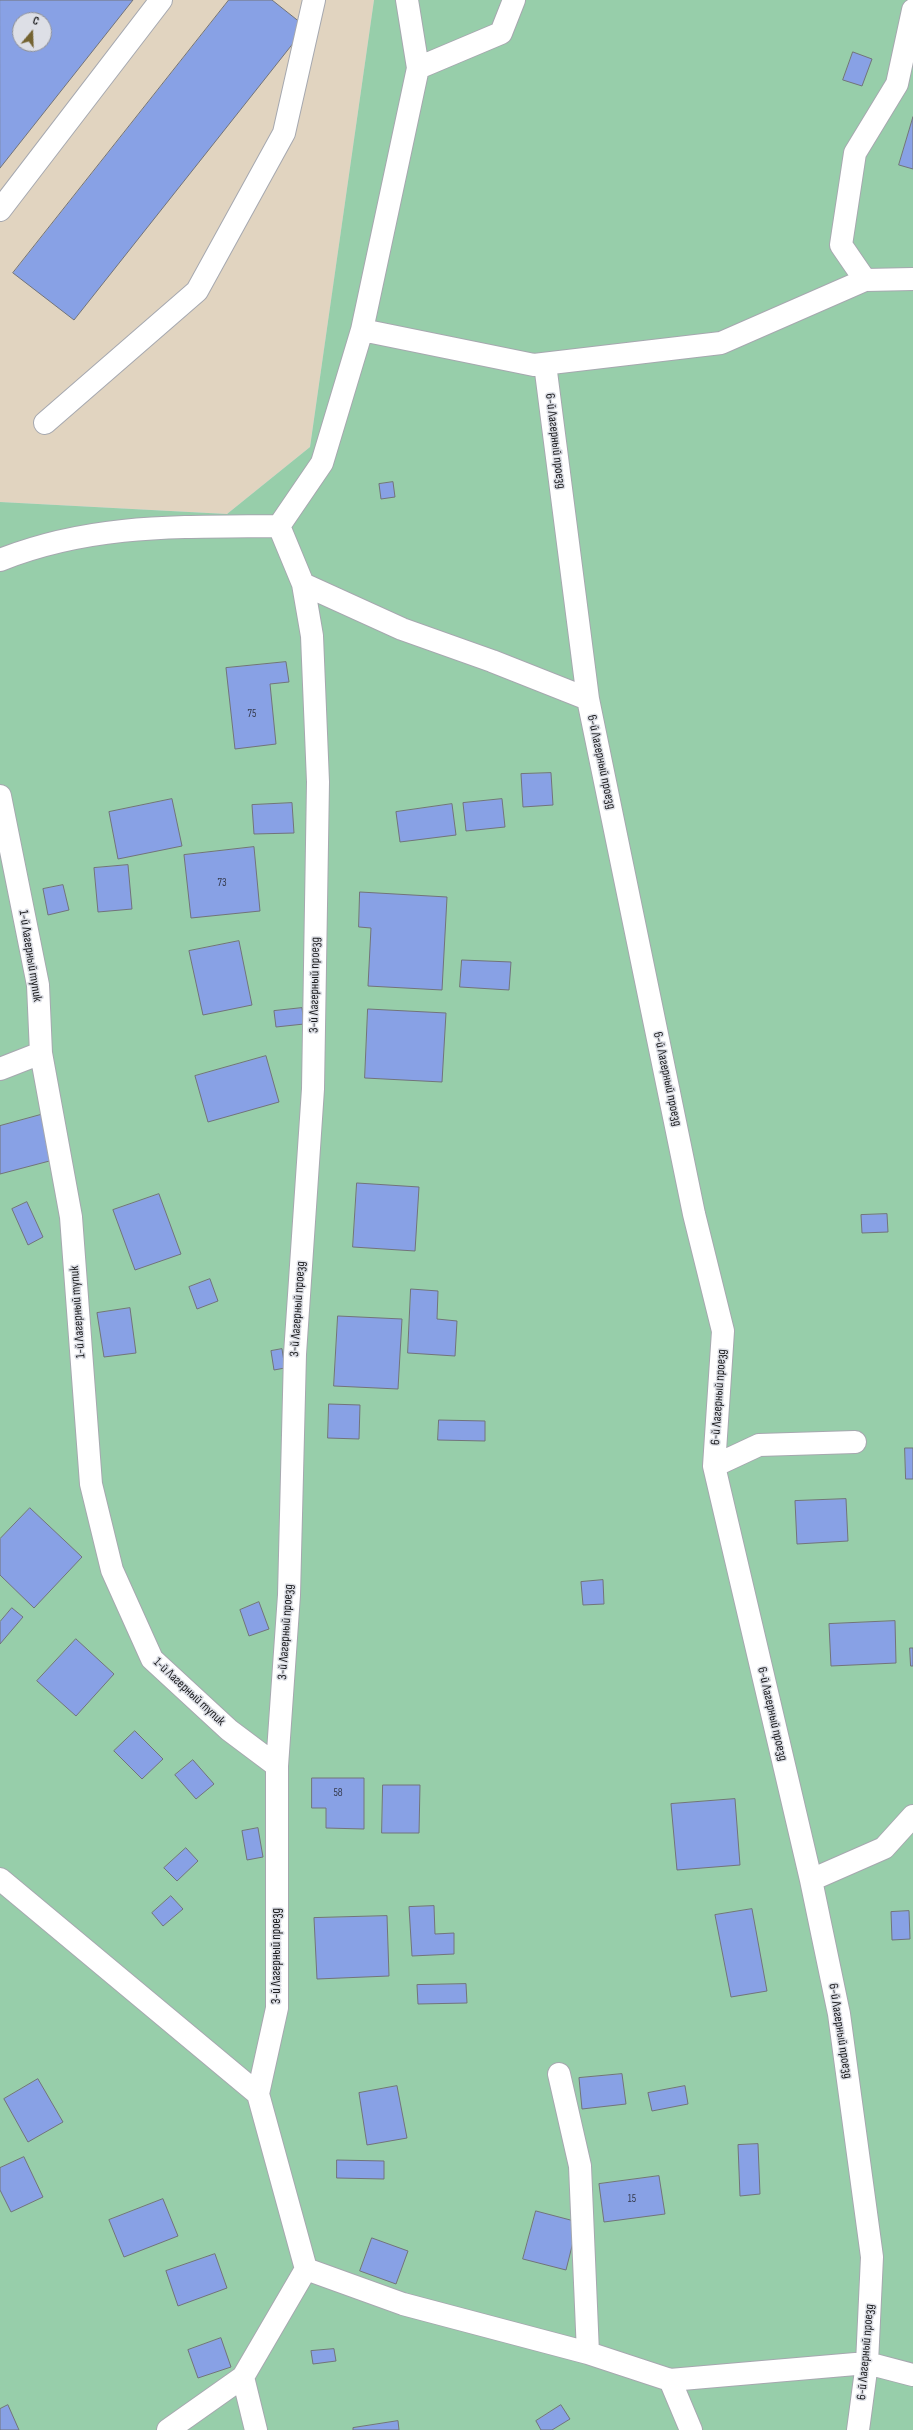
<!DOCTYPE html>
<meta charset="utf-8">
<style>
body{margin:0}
#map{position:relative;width:913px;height:2430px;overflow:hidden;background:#dddfe6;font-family:"Sofia Sans Condensed",sans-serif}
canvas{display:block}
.north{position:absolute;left:12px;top:12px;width:40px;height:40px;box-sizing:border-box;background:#dddfe6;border:1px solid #8f9196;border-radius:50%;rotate:19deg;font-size:11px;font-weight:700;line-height:16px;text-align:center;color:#1a1b1d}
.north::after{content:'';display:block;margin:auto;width:14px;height:18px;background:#746331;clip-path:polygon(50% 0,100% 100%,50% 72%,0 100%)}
</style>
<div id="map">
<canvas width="913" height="2430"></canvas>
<div class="north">С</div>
</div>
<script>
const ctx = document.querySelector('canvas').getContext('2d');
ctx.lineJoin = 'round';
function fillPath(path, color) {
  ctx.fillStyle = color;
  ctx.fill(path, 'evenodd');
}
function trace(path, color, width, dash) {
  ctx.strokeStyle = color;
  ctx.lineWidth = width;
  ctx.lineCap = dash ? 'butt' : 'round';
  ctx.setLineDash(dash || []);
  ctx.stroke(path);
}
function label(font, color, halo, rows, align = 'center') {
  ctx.font = font + ' "Sofia Sans Condensed",sans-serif';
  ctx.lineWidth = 3;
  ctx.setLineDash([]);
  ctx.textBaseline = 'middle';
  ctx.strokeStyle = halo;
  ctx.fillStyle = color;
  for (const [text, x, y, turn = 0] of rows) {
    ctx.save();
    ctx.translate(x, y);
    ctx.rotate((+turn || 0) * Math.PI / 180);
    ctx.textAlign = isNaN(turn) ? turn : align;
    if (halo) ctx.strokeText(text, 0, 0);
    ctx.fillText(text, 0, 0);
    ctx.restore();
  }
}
const industrial = new Path2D(`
 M0,0H374L310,447L227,514L0,502ZM20,20H44V44H20Z`);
const green = new Path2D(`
 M374,0H913V2430H0V502L227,514L310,447Z`);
const building = new Path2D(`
 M0,0H133L0,168ZM20,20H44V44H20Z
 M229,0H272L306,27L74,320L13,273Z
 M853,52L872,59L862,86L843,80Z
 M913,117V169L899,165Z
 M393,482L395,497L381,499L379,484Z
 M286,662L289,682L270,684L276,744L235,749L226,668Z
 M551,773L553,805L523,807L521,774Z
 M172,799L182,846L118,859L109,812Z
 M502,799L505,827L466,831L463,803Z
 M292,803L294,833L254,834L252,805Z
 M452,804L456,835L400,842L396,812Z
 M254,847L260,911L191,918L184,855Z
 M128,865L132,909L98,912L94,868Z
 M63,885L69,910L48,915L43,889Z
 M360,892L447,897L442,990L368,986L371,928L359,927Z
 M239,941L252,1005L203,1015L189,951Z
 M462,960L511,962L509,990L460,987Z
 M302,1008L304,1024L276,1027L274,1011Z
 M368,1009L446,1013L442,1082L365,1078Z
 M266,1056L279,1102L208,1122L195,1076Z
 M44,1114L57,1159L0,1174V1126Z
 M357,1183L419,1187L415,1251L353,1247Z
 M159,1194L181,1254L135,1270L113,1210Z
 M27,1202L43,1237L28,1245L12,1209Z
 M887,1214L888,1232L862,1233L861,1215Z
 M210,1279L218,1301L197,1309L189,1287Z
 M411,1289L438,1291L437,1319L457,1321L455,1356L408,1353Z
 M130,1308L136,1353L104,1357L97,1313Z
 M338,1316L402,1319L398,1389L334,1386Z
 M282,1349L285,1368L274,1370L271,1351Z
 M329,1404L360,1405L359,1439L328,1438Z
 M439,1420L485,1421V1441L438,1440Z
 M905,1448H913V1479H906Z
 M846,1499L848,1541L797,1544L795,1501Z
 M30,1508L82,1557L34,1608L0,1575V1539Z
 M603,1580L604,1604L583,1605L581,1582Z
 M259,1602L269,1629L249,1636L240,1610Z
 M12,1608L23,1617L0,1644V1622Z
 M895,1621L896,1663L831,1666L829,1624Z
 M76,1639L114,1674L76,1716L37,1681Z
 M910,1648H913V1666H911Z
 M135,1731L163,1759L142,1779L114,1751Z
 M193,1760L214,1784L196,1799L175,1775Z
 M312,1778H364V1829L326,1828V1808H312Z
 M383,1785H420L419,1833H382Z
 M735,1799L740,1865L677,1870L671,1804Z
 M258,1828L263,1857L247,1860L242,1831Z
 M186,1848L198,1861L177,1881L164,1868Z
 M171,1896L183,1909L163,1926L152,1913Z
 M434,1906L435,1934L454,1933V1954L412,1956L409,1907Z
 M752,1909L767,1991L731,1997L715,1915Z
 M909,1911L910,1939L892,1940L891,1912Z
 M387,1916L389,1976L317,1979L314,1918Z
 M466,1984L467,2003L418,2004L417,1985Z
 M622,2074L626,2104L582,2109L579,2078Z
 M38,2079L63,2122L28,2142L4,2099Z
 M397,2086L407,2138L367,2145L359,2093Z
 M685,2086L688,2104L652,2111L648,2093Z
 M758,2144L760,2194L740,2196L738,2145Z
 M24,2157L43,2197L11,2212L0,2190V2168Z
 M337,2160L384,2161V2179L337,2178Z
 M659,2176L665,2214L604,2222L599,2184Z
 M163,2199L178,2236L124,2257L109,2220Z
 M536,2211L578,2222L566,2270L523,2259Z
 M372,2238L408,2251L396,2284L360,2271Z
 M215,2254L227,2288L178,2306L166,2271Z
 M221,2338L231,2367L198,2378L188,2350Z
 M334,2349L336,2361L313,2364L311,2351Z
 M8,2405L19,2430H0V2409Z
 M561,2405L570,2419L552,2430H541L536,2421Z
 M398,2421L399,2430H353V2428Z`);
const minor = new Path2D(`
 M418,68L501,33L514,0
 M0,210L161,0
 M865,280L841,245L855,153L897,84L913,10
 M362,330L534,365L721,343L865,280L913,279
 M545,364L588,699L694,1214L723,1331L714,1466L811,1880L839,2014L872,2257L867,2363L858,2430
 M45,423L197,291L284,133L314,0
 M0,560C93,523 182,527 279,526L322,463L362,330L418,68L407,0
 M303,584L402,629L492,661L588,699
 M0,796L38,985L41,1053L71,1217L91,1484L112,1570L152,1659L229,1730L277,1766
 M0,1069L41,1053
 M714,1466L759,1445L855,1442
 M0,1879L258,2094L306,2269L243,2377L168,2430
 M811,1880L884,1848L913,1816
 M559,2074L580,2166L588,2353
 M258,2094L277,2008V1766L289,1595L295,1354L313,1089L318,782L312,636L303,584L279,526
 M306,2269L403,2304L588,2353L670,2380L691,2430
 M243,2377L256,2430
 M670,2380L867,2363L913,2375`);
const numberNames = [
 ["75",252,714],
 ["73",222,883],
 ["58",338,1793],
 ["15",632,2199]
];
const streetNames = [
 ["6-й Лагерный проезд",555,441,83],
 ["6-й Лагерный проезд",601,762,78],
 ["1-й Лагерный тупик",30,956,81],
 ["3-й Лагерный проезд",315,985,-89],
 ["6-й Лагерный проезд",667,1079,78],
 ["3-й Лагерный проезд",298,1309,-86],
 ["1-й Лагерный тупик",78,1312,-94],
 ["6-й Лагерный проезд",719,1397,-86],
 ["3-й Лагерный проезд",286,1632,-86],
 ["1-й Лагерный тупик",189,1692,43],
 ["6-й Лагерный проезд",772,1714,77],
 ["3-й Лагерный проезд",277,1956,-90],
 ["6-й Лагерный проезд",840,2031,81],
 ["6-й Лагерный проезд",866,2352,-85]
];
fillPath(industrial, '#e1d4c0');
fillPath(green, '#97ceaa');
fillPath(building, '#88a1e5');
trace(building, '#72747a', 1);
trace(minor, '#a6a8af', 24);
trace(minor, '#fff', 22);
label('11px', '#363c4f', null, numberNames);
label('13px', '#1a1b1d', '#dddfe6', streetNames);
</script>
